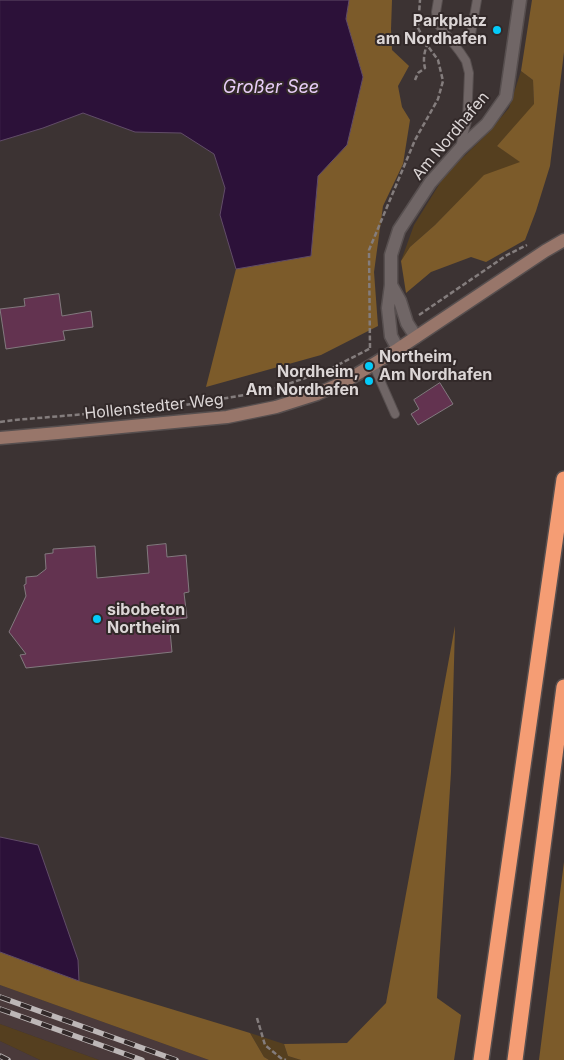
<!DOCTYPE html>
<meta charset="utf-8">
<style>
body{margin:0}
canvas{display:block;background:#3c3333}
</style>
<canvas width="564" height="1060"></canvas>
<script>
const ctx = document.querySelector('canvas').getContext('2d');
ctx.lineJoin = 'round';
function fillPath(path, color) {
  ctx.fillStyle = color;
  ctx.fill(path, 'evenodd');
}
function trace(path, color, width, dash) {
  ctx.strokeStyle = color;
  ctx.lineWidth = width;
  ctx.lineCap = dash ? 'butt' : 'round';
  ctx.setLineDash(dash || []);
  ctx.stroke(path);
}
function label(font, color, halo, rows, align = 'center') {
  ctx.font = font + ' Inter,sans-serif';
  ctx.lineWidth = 4;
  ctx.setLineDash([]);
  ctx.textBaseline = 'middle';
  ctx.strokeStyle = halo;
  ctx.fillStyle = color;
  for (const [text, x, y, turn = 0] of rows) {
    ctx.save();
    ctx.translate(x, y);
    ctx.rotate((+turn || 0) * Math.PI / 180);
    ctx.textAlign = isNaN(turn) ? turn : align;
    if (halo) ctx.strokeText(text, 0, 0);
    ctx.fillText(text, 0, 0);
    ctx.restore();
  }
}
const built = new Path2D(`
 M0,985L209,1060H99L0,1024Z
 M0,1041L40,1060H0Z`);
const green = new Path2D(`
 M521,71L533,80L534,105L497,146L521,162L459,201L435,225L410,247L401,261L414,225L445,175L487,134L509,108Z
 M0,1024L99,1060H40L0,1041Z
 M250,1033L284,1044L288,1056L301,1060H269L264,1057Z`);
const forest = new Path2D(`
 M349,0H392L391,29L392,50L409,66L398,86L402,107L410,120L403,164L383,206L374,272L378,326L321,355L206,387L236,269L311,256L318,176L347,145L363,77L346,19Z
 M532,0H564V52L550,166L536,211L525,240L486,262L471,257L431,272L406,293L401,261L410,247L435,225L484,175L520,162L497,146L534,104L533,80L521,71Z
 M455,626L451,772L437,998L461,1015L454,1060H301L288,1056L284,1044L347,1043L386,1003Z
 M564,862V1060H539Z
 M0,952L79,981L250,1033L264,1057L269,1060H209L0,985Z`);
const water = new Path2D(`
 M0,0H349L346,19L363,77L347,145L318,176L311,256L236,269L220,215L225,188L214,154L181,133L135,132L83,113L43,128L0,141Z
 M0,837L38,845L78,960L79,981L0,952Z`);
const building = new Path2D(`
 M59,294L62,316L91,311L93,327L63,331L65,340L6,349L0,309L25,306L24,299Z
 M440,383L453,404L418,425L411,414L419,409L414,400Z
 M166,544L167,557L186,555L189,592L184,593L187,618L169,620L172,652L26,668L20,655L26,654L9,632L26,596L24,585L26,584V577L37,576L46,569L45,554L53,553V549L95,546L97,578L149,573L147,546Z`);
const path = new Path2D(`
 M415,80L418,73L425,68C423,60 424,53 427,45
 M419,315L507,255L527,245
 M370,348L369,250L415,140L438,99L443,81L438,60L427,45L418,28L420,0
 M179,406L268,391L328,370L371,348
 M0,422L14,420L171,407
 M257,1018L265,1045L282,1059L286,1060`);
const lane = new Path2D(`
 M438,0L436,12L438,24L460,52L466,61L469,73L467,121L460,147
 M471,34L477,0
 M373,364L395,414`);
const street = new Path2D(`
 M391,285L400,301L407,323L416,337
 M398,349L391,336L388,308L391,285V255L399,230L430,183L460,149L487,124L506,97L520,0`);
const secondary = new Path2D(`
 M0,438L58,433L227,417L276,407L317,394L346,381L398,349L545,251L564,240`);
const highway = new Path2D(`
 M481,1060L564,479
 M515,1060L564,687`);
const rail = new Path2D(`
 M0,997L176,1060
 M0,1009L142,1060
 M0,1056L8,1060`);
const markers = [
 [497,30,5,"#04cbf9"],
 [369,366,5,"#04cbf9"],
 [369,381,5,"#04cbf9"],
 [97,619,5,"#04cbf9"]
];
const poiNames = [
 ["Parkplatz",487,21],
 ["am Nordhafen",487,39],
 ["Northeim,",379,357,"left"],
 ["Am Nordhafen",379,375,"left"],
 ["Nordheim,",359,372],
 ["Am Nordhafen",359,390],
 ["sibobeton",107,610,"left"],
 ["Northeim",107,628,"left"]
];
const streetNames = [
 ["Am Nordhafen",451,136,-50],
 ["Hollenstedter Weg",154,407,-6]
];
const waterNames = [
 ["Großer See",271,88]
];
fillPath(built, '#4a3a3b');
fillPath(green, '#553f1f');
fillPath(forest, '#7c5b2a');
fillPath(water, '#2c1139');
trace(water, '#614c68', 1);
fillPath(building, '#633350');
trace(building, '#82797e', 1);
trace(lane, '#574f4f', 10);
trace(street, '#574f4f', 15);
trace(secondary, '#574f4f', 15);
trace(highway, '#574f4f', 18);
trace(path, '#847d7d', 2.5, [5, 2.5]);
trace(lane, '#706666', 8);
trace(street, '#706666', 12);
trace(secondary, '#98766a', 12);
trace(highway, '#f59d74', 15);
trace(rail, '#bdb7b7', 5.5);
trace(rail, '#322929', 4, [11]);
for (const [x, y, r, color] of markers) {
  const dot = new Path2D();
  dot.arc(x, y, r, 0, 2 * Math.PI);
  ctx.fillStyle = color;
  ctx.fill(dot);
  trace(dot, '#322929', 2);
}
label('bold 16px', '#dcd6d6', '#322929', poiNames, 'right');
label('16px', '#dcd6d6', '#322929', streetNames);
label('italic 18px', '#e8cdf8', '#322929', waterNames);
</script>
